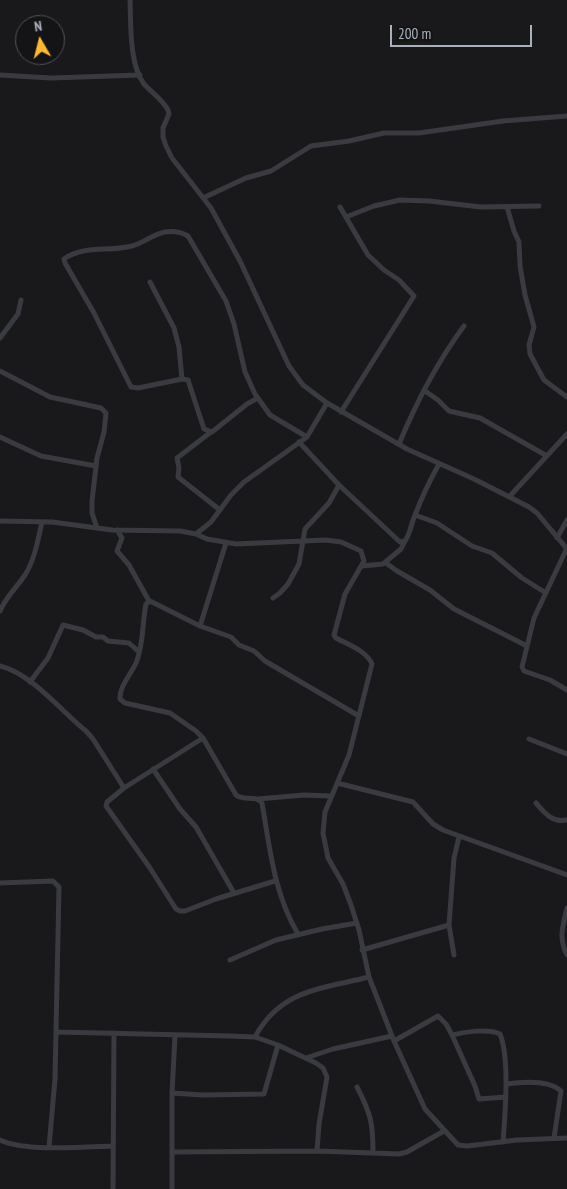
<!DOCTYPE html>
<style>
body{margin:0}
#map{position:relative;width:567px;height:1189px;overflow:hidden;background:#19191b;font-family:"PT Sans Narrow",sans-serif}
canvas{display:block}
.north{position:absolute;left:15px;top:15px;width:50px;height:50px;box-sizing:border-box;background:#141416;border:1px solid #505258;border-radius:50%;rotate:352deg;font-size:14px;font-weight:700;line-height:20px;text-align:center;color:#aab0bc}
.north::after{content:'';display:block;margin:auto;width:18px;height:22px;background:#ffb82d;clip-path:polygon(50% 0,100% 100%,50% 72%,0 100%)}
.scale{position:absolute;left:390px;top:25px;width:142px;height:22px;box-sizing:border-box;border:2px solid #aab0bc;border-top:0;padding-left:6px;font-size:15px;line-height:18px;white-space:nowrap;color:#aab0bc;-webkit-text-stroke:4px #141416;paint-order:stroke}
</style>
<div id="map">
<canvas width="567" height="1189"></canvas>
<div class="north">N</div>
<div class="scale">200 m</div>
</div>
<script>
const ctx = document.querySelector('canvas').getContext('2d');
ctx.lineJoin = 'round';
function trace(path, color, width, dash) {
  ctx.strokeStyle = color;
  ctx.lineWidth = width;
  ctx.lineCap = dash ? 'butt' : 'round';
  ctx.setLineDash(dash || []);
  ctx.stroke(path);
}
const minor = new Path2D(`
 M130,0C131,24 129,64 144,84C152,93 162,99 168,110L169,114L163,128V137L166,146L172,158L211,208L240,261L289,366L303,385L327,403L407,449L474,479L529,507L537,513L567,549
 M0,75L51,78L140,75
 M203,198L246,178L271,171L311,146L349,141L384,133H419L503,121L567,116
 M340,207L368,255L384,270L399,280L414,296L341,412
 M507,207L514,231L519,242L520,266L525,295L534,327L529,345L530,354L544,380L567,397
 M346,217L374,206L400,200L429,201L481,207L539,206
 M150,282L174,328L179,347L182,379L188,380L204,429L212,432L247,404L258,398
 M0,338L18,314L21,300
 M0,371L50,397L101,408L106,413L104,432L97,458L92,501V513L97,528
 M182,379L138,388L131,387L94,313L65,263L64,259C83,245 110,252 132,246C144,243 153,234 165,232C172,231 181,232 188,236L226,301L234,324L245,372L255,394L270,415L307,437
 M425,391L438,400L449,411L480,418L547,456
 M211,432L177,458L179,468L178,477L220,510
 M0,437L41,456L96,466
 M299,442L339,485L400,542L405,541C411,532 411,524 415,515C422,497 430,480 439,464
 M399,444C416,403 438,361 464,326
 M509,497L567,434
 M415,515L437,523L472,546L492,553L522,578L546,593
 M0,521L52,522L112,530L180,531L196,534L207,539L236,544L326,540L341,542L361,551L364,561L345,594L334,635L336,638C347,644 367,651 372,664L349,755L325,812L323,833L328,858L343,884L351,905L359,930L369,977L394,1041L425,1109L458,1145L467,1146L517,1140L567,1138
 M117,530L122,538L117,551L129,565L149,601
 M196,534L211,522L231,495L244,482L307,437L327,403
 M557,538L567,520
 M567,548L534,618L522,667L524,671L550,680L567,690
 M386,563L397,571L430,590L454,609L527,646
 M362,566L383,564L401,549L405,541
 M273,598L280,593L288,584L299,564L305,529L329,503L339,485
 M0,611C6,597 17,587 25,575C35,559 38,539 42,522
 M200,626L226,543
 M0,666C32,674 61,711 86,731L93,739L124,788
 M30,682L48,658L63,625L83,630L96,637H103L108,641L129,643L139,652
 M203,738L124,788L107,802L106,806L150,868L176,909L180,911H185L216,899L275,881
 M529,739L567,754
 M153,769L180,809L196,827L234,893
 M337,783L413,802L433,824L443,830L567,875
 M258,799L304,795L331,796
 M536,803C545,813 552,823 567,820
 M0,883L53,881L59,887L55,1079L49,1147
 M567,908C563,927 558,937 567,955
 M298,934C274,894 270,849 262,803C255,794 245,802 236,795L203,738L196,731L170,713L125,703L120,699C119,687 131,674 136,663C144,644 142,623 146,604L150,601L200,626L231,637L239,645L254,651L265,661L359,716
 M362,950L449,925
 M454,955L449,925L454,858L459,837
 M230,960L276,940L322,929L357,923
 M56,1032L230,1036L255,1037L278,1045L316,1063L323,1068L327,1077L319,1124L317,1151
 M452,1035L475,1086L479,1099L506,1097
 M255,1037C281,989 322,989 369,977
 M394,1041L438,1016L446,1024L452,1035C464,1032 489,1028 500,1034C510,1058 505,1115 503,1142
 M306,1058L333,1049L392,1036
 M506,1084C521,1082 549,1080 561,1091L554,1138
 M357,1087C371,1114 373,1123 373,1153
 M172,1093L202,1095L264,1094L278,1045
 M0,1140C25,1152 85,1147 113,1146
 M172,1152L317,1151L399,1154L407,1152L444,1131
 M113,1189L114,1033
 M172,1189V1093L175,1036`);
trace(minor, '#393b41', 5);
</script>
